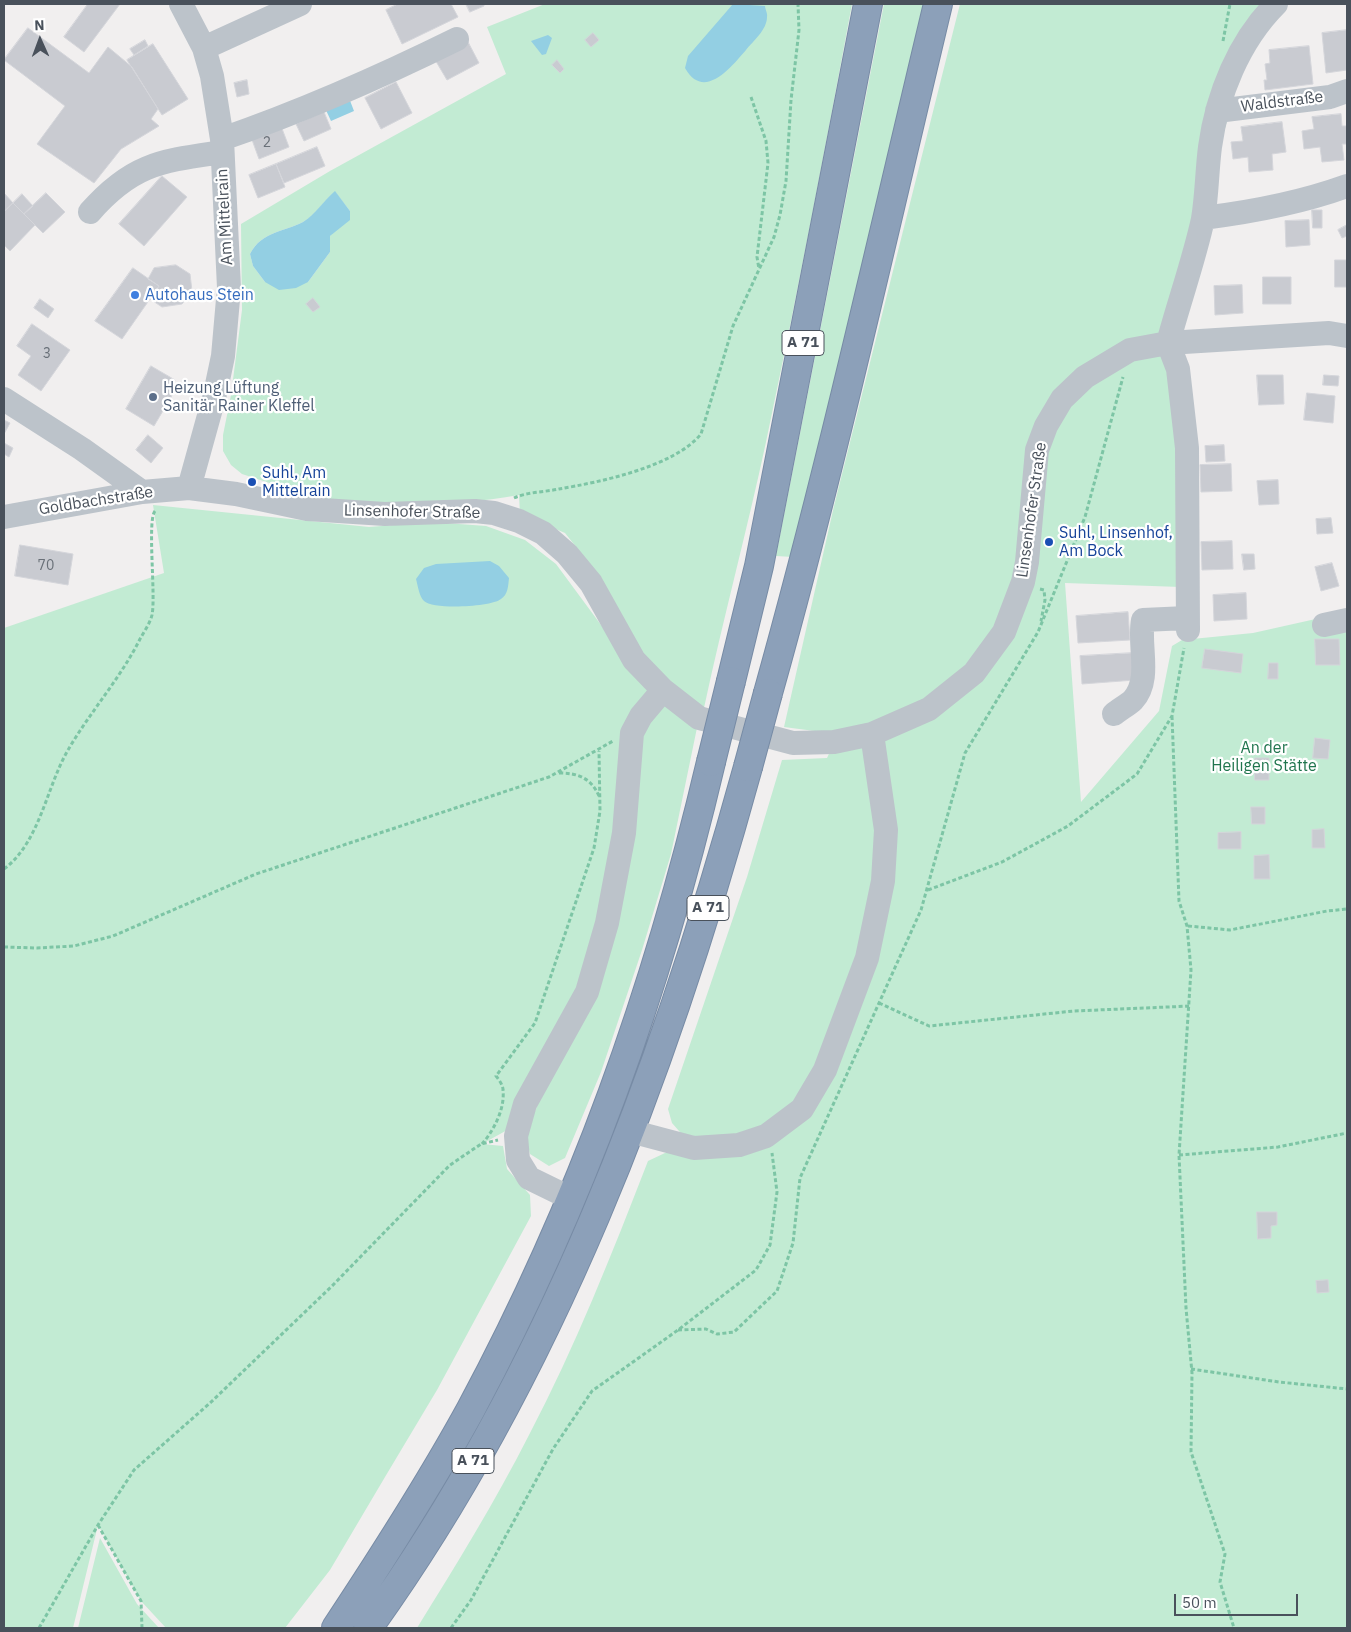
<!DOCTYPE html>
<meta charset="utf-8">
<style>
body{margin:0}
#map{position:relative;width:1351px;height:1632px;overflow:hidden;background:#f1efef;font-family:"IBM Plex Sans",sans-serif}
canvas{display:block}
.frame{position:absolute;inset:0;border:5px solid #49515b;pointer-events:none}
.north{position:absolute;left:15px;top:15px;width:50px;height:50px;-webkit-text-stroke:4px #fff;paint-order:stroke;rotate:358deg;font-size:14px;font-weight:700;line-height:20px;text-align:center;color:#49515b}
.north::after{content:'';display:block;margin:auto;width:18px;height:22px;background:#49515b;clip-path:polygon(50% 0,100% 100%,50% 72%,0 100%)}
.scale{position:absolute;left:1174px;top:1594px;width:124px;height:22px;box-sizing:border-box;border:2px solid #49515b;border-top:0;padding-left:6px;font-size:15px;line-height:18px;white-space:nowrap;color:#49515b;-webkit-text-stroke:4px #fff;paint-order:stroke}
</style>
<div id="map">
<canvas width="1351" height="1632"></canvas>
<div class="frame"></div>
<div class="north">N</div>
<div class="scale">50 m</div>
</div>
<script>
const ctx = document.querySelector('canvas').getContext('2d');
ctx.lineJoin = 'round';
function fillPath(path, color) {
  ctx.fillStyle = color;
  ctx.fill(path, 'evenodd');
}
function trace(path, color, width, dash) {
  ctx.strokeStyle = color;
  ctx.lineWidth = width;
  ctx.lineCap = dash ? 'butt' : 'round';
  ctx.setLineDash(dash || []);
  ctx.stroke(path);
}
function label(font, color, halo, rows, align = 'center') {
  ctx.font = font + ' "IBM Plex Sans",sans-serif';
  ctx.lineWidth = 4.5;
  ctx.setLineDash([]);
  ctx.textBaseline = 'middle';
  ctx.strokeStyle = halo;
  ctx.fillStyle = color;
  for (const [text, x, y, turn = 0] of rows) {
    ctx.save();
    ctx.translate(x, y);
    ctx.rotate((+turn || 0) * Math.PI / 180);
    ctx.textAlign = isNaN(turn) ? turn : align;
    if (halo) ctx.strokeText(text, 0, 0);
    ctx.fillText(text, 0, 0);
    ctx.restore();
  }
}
const green = new Path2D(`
 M545,4H852C825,150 797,296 766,442C747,531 723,619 704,708L652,669L600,577L565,533L520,514L519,495C447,508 370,507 297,496V492L242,474L231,465L223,451V435L231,395L242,310L241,224L330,171L506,74L487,27ZM335,192L350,211L330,236V252L308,282H265L253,266L250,254C262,231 284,232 303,222C315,216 324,200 335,192Z
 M884,4H928L793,557L776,556Z
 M960,4H1262L1257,8L1168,343L1179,449L1181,587L1065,583L1081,802L1159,711L1172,646L1182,640L1253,633L1347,612V1628H417C456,1565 495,1502 529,1435C575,1347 612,1254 648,1161L665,1153L693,1147L672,1123L668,1109L747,877L782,760L827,758L834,743L822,732L784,727L834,506Z
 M153,505L369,527L432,522L486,526L525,540L556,564L649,690L618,809L606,894L576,991L509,1129L482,1144L503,1146L507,1169L530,1195L531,1216L437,1390L385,1477L330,1570L285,1628H166L141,1601L98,1525L73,1628H4V628L164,573Z
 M663,690L699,718L671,854L642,950L601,1072L565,1158L549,1166L530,1154L525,1134L587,992L632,733Z
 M100,1538L137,1604L159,1628H78Z`);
const water = new Path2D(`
 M733,4L765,6C765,9 768,14 767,17C767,30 753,41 746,50C732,66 704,102 685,68L688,56Z
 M548,35L552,38L546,54L542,55L531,41Z
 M349,98L354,111L331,121L325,108Z
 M335,191L350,211V220L330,236V252L308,282L296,288L279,290L265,282L253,266L250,254C262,231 284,232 303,222C315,215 324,200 335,191Z
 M490,561L499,566L509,578C508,587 508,594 501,599C491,607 433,610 424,601C419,596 418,586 416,579L424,568L436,564Z`);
const building = new Path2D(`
 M88,4H120L84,52L64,37Z
 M398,4H451L458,17L402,44L386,10Z
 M466,4H484V6L470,12Z
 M28,28L89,73L108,47L132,67L158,109L151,119L159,126L121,149L94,183L37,144L65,106L4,60Z
 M1347,30V70L1326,73L1322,33Z
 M593,33L599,40L591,47L585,40Z
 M145,40L148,46L134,55L130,49Z
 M467,40L479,63L447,80L434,58Z
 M153,44L188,99L162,115L127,60Z
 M1309,46L1313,84L1265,90L1264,80H1267L1265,64L1270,63L1269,50Z
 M557,60L564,69L560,73L552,65Z
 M247,80L249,94L237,97L234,83Z
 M396,82L412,113L381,129L365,98Z
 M324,112L331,129L304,141L296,124Z
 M1341,114L1342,126H1347V144H1342L1344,160L1322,162L1320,147L1304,149L1302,131L1314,129L1312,117Z
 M1282,122L1286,152L1272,154L1273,170L1249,172L1248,157L1233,159L1231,142L1243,141L1241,127Z
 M281,126L289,147L259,159L251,137Z
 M317,147L325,166L284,183L276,164Z
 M276,164L285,187L258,198L249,175Z
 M162,176L187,197L144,246L119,224Z
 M4,193L13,203L4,212Z
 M46,193L65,212L43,233L24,214Z
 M22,194L33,206L24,214L13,203Z
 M13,203L35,225L10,251L4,245V212Z
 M1312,210H1322V228H1313Z
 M1309,220L1310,245L1286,247L1285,221Z
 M1347,225V236L1342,238L1338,230Z
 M1335,260H1347V287H1335Z
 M176,265L190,274L192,291L182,304L162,307L150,299L159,286L148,279L154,268Z
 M133,268L159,286L122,339L95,321Z
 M1263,277H1291V304H1263Z
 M1242,285L1243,313L1215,315L1214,286Z
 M313,298L320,307L313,312L306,304Z
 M40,299L54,309L48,318L34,308Z
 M32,324L70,350L41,391L18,375L31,356L17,346Z
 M151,366L175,380L170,389L174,392L154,426L126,409Z
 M1257,375H1283L1284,404L1259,405Z
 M1324,375L1339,376L1338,386L1323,385Z
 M1307,393L1335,396L1333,423L1304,420Z
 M4,420L10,423L4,434Z
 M148,435L163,448L151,463L136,450Z
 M4,443L13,448L9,457L4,454Z
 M1224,445L1225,461L1206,462L1205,446Z
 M1231,464L1232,491L1201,492L1200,465Z
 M1278,480L1279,504L1259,505L1257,481Z
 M1331,518L1333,533L1317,534L1316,519Z
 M1232,541L1233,569L1202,570L1201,542Z
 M20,545L73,554L68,585L15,576Z
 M1242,554H1254L1255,569L1244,570Z
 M1332,563L1339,586L1321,591L1315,567Z
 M1246,593L1247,619L1214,621L1213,595Z
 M1128,612L1130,640L1078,643L1076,616Z
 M1315,639H1339L1340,665H1316Z
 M1205,649L1243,654L1241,673L1202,668Z
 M1133,653L1135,680L1082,684L1080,656Z
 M1269,663H1278V679H1268Z
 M1315,738L1330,740L1328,759L1313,758Z
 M1255,758H1269V780H1255Z
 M1251,807H1265V824H1252Z
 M1324,829L1325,848H1312V830Z
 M1241,832V849H1218V833Z
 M1269,855L1270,879H1254V856Z
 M1257,1212H1277V1225L1271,1226V1238L1258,1239Z
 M1328,1280L1329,1292L1317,1293L1316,1281Z`);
const path = new Path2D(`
 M1223,41L1230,4
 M751,97L766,141L768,163L757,257L759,269
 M514,498C527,492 545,492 559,489C600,482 674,467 701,434L733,326L774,237L780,215L786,181L791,100L799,30L798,4
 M1040,589L1044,590L1045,600L1041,621
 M1172,716L1179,901L1187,926L1191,970L1179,1155L1186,1308L1192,1373L1191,1452L1225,1554L1220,1582L1234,1628
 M559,773C578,773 591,778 599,796
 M4,869C40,842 46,788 68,750C90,712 120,679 140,639C144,632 150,623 152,615C156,596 147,520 155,511
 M928,890L1002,862L1068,826L1137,774L1172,716L1184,648
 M1188,926L1230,930L1327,911L1347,909
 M4,947L37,948L74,946L113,936L256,874L549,777L613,741
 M879,1003L929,1026L1074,1011L1191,1006
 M482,1144C494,1130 505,1109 503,1090C503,1085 499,1080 496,1076L535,1023L594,848L600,811L599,751
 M1179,1155L1278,1147L1347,1133
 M678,1330L706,1329L717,1334L734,1332L777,1291L793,1243L800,1178L921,910L965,753L1038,632L1085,517L1123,377
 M1191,1369L1279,1382L1347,1389
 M98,1525L141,1601L142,1628
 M39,1628L98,1525L134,1470L210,1403L332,1286L450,1165L481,1144L498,1140
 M451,1628L471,1600L553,1449L592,1391L678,1330L756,1270L770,1245L777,1192L772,1153`);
const minor = new Path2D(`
 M181,4L204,48L212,76L222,139L229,288L223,356L215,394L189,488
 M204,48L300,4
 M1217,111L1330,97L1347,91
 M222,139C303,111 380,77 457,39
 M90,212C133,163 162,161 222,152
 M1203,218C1252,212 1300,203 1347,186
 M1168,343C1179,302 1194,260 1203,219C1207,195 1207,170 1210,147C1217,95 1239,41 1276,4
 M1168,343L1178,369L1187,448L1188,630
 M4,399L82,449L142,492
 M4,517L142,492L189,488L236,494L307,509L385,514L475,511L494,513L519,521L543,533L567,554L591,583L634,660L663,690L699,718L793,743L834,742L872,734L929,709L974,673L1004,632L1023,582L1027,562L1037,450L1046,426L1062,399L1085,377L1130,350L1168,343L1329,333L1347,336
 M1324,625L1347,620
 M1114,714C1120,709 1128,705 1133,700C1152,679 1138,645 1143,620L1187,618
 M630,1131L694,1148L739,1145L766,1136L802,1109L825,1070L867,958L883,881L886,830L872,734
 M572,1199L529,1178L518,1160L516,1136L525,1104L587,992L607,923L624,833L632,733L641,716L663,690`);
const highway = new Path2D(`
 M731,681L759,566L868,4
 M768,693C832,465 883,234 938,4
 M336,1628C383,1557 430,1484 471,1409C582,1202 657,991 711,762
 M368,1628C552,1372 665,1069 748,767`);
const highwayBridge = new Path2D(`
 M711,762L731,681
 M748,767L768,693`);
const markers = [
 [135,295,5,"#3f7fe0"],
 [153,397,5,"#5c6f8a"],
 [252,482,5,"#1a4fb4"],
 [1049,542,5,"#1a4fb4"]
];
const numberNames = [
 ["2",267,143],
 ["3",47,354],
 ["70",46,566]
];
const shields = [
 [803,343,42],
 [708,908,42],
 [473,1461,42]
];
const shieldNames = [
 ["A 71",803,343],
 ["A 71",708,908],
 ["A 71",473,1461]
];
const streetNames = [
 ["Waldstraße",1282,102,-7],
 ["Am Mittelrain",225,217,-93],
 ["Goldbachstraße",96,501,-9],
 ["Linsenhofer Straße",1032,510,-82],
 ["Linsenhofer Straße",412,512,1]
];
const shopNames = [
 ["Autohaus Stein",145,295]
];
const serviceNames = [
 ["Heizung Lüftung",163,388],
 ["Sanitär Rainer Kleffel",163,406]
];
const transitNames = [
 ["Suhl, Am",262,473],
 ["Mittelrain",262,491],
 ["Suhl, Linsenhof,",1059,533],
 ["Am Bock",1059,551]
];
const parkNames = [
 ["An der",1264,748],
 ["Heiligen Stätte",1264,766]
];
fillPath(green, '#c2ebd3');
fillPath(water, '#93cfe3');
fillPath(building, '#c9cbd1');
trace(building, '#d4d5da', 1);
trace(highway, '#778ba5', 30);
trace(path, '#7dc5a5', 3, [4, 2.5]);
trace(minor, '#bcc3ca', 24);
trace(highway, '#8ca0b9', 28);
trace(highwayBridge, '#778ba5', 30, []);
trace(highwayBridge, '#8ca0b9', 28);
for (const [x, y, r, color] of markers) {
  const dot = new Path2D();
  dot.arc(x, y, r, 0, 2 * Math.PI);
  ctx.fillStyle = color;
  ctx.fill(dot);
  trace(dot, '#fff', 2);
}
label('14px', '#697078', null, numberNames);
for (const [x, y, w] of shields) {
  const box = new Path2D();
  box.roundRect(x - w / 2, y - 12.5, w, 25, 4);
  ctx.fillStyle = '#fff';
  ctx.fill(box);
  trace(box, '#49515b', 1);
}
label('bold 15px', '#49515b', null, shieldNames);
label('16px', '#49515b', '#fff', streetNames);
label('16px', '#366cbe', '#fff', shopNames, 'left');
label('16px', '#4e5e75', '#fff', serviceNames, 'left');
label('16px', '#164399', '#fff', transitNames, 'left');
label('16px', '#20754e', '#fff', parkNames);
</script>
